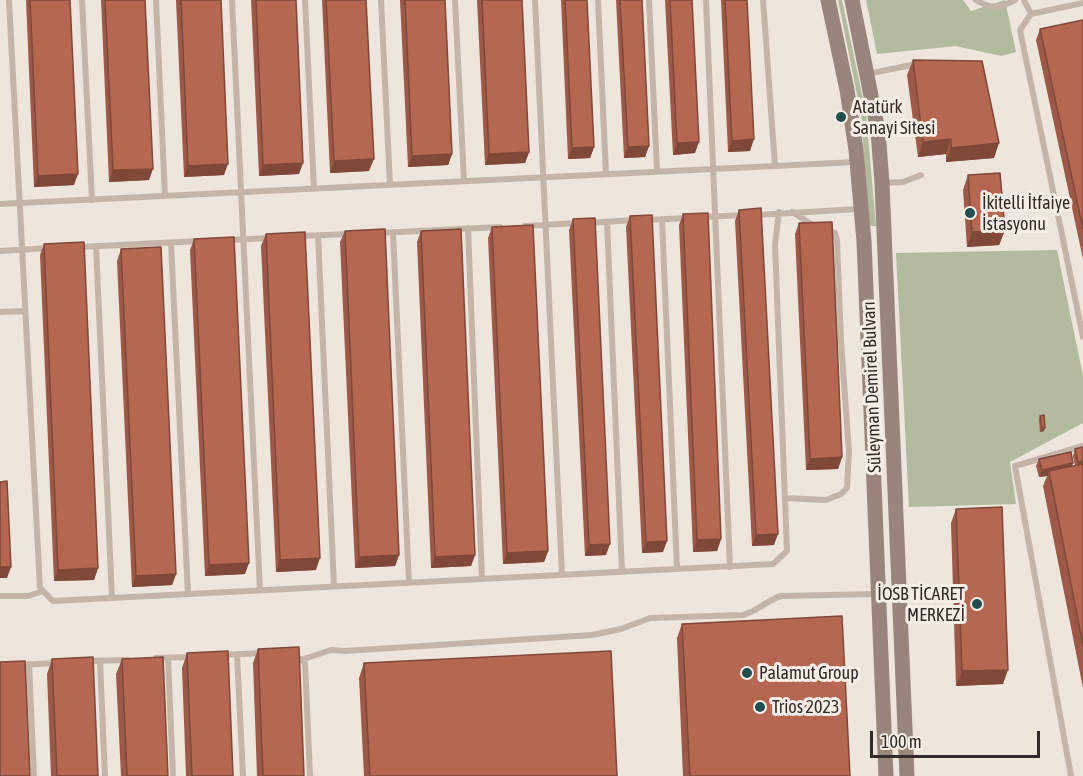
<!DOCTYPE html>
<meta charset="utf-8">
<style>
body{margin:0}
#map{position:relative;width:1083px;height:776px;overflow:hidden;background:#eee5dc;font-family:"Asap Condensed",sans-serif}
canvas{display:block}
.scale{position:absolute;left:870px;top:731px;width:170px;height:27px;box-sizing:border-box;border:3px solid #332b28;border-top:0;padding-left:8px;font-size:18px;line-height:21px;white-space:nowrap;color:#332b28;-webkit-text-stroke:4px #f7efe7;paint-order:stroke}
</style>
<div id="map">
<canvas width="1083" height="776"></canvas>
<div class="scale">100 m</div>
</div>
<script>
const ctx = document.querySelector('canvas').getContext('2d');
ctx.lineJoin = 'round';
function fillPath(path, color) {
  ctx.fillStyle = color;
  ctx.fill(path, 'evenodd');
}
function trace(path, color, width, dash) {
  ctx.strokeStyle = color;
  ctx.lineWidth = width;
  ctx.lineCap = dash ? 'butt' : 'round';
  ctx.setLineDash(dash || []);
  ctx.stroke(path);
}
function label(font, color, halo, rows, align = 'center') {
  ctx.font = font + ' "Asap Condensed",sans-serif';
  ctx.lineWidth = 6;
  ctx.setLineDash([]);
  ctx.textBaseline = 'middle';
  ctx.strokeStyle = halo;
  ctx.fillStyle = color;
  for (const [text, x, y, turn = 0] of rows) {
    ctx.save();
    ctx.translate(x, y);
    ctx.rotate((+turn || 0) * Math.PI / 180);
    ctx.textAlign = isNaN(turn) ? turn : align;
    if (halo) ctx.strokeText(text, 0, 0);
    ctx.fillText(text, 0, 0);
    ctx.restore();
  }
}
const green = new Path2D(`
 M838,0H842L866,113L876,226H869L861,114Z
 M866,0H963L971,11L1005,0L1016,52L1001,56L956,46L877,54Z
 M1057,250L1083,376V423L1010,462L1016,504L909,507L896,253Z`);
const lane = new Path2D(`
 M9,0L40,588L53,601L773,564L787,551L775,245L779,212
 M82,0L92,200
 M156,0L165,196
 M232,0L260,590
 M305,0L314,189
 M381,0L390,185
 M455,0L464,181
 M535,0L562,575
 M598,0L606,174
 M649,0L657,171
 M706,0L730,567
 M763,0L775,166
 M976,0C993,10 999,8 1015,0
 M1024,0L1031,14
 M1083,3L1031,14L1020,30L1083,337
 M868,74L916,64
 M883,183L903,182L921,175
 M0,204L856,162
 M792,212L813,225
 M756,215L859,209
 M702,217L746,215
 M662,219L677,569
 M645,220L689,218
 M607,222L622,572
 M588,223L635,220
 M525,226L578,223
 M468,228L482,579
 M393,232L409,583
 M378,233L500,227
 M318,235L334,586
 M300,236L350,234
 M228,240L272,238
 M171,243L188,594
 M96,246L112,598
 M79,247L200,241
 M0,251L50,248
 M0,312L25,311
 M785,498L826,500L841,494L847,488L849,452L841,341L837,241L835,233L825,229
 M0,596H28L43,591
 M237,654L243,776
 M222,655L263,653
 M156,658L191,657
 M168,658L173,776
 M301,659L305,663L310,776
 M301,660L331,650L345,651L592,635L621,629L650,618L743,615C757,612 767,600 781,596L878,594
 M88,661L128,660
 M100,661L105,776
 M29,664L34,776
 M19,665L56,663
 M1071,776L1015,466L1083,446`);
const secondary = new Path2D(`
 M828,0L847,90L856,150L864,241L886,776
 M852,0L878,131L882,183L907,776`);
const wall = new Path2D(`
 M26,0H70L74,185L34,187Z
 M101,0H145L149,180L109,182Z
 M176,0H221L224,175L184,177Z
 M251,0H296L299,174L259,176Z
 M322,0H366L369,171L330,173Z
 M400,0H445L452,154L448,165L408,167Z
 M477,0H522L529,152L525,163L485,165Z
 M561,0H587L594,147L590,158L568,159Z
 M616,0H642L649,146L645,157L624,158Z
 M665,0H692L695,153L673,155Z
 M721,0H747L750,151L728,152Z
 M1083,20V259L1036,40L1040,29Z
 M913,60L994,158L946,162V154L918,157L907,75Z
 M968,175L1005,230L999,245L967,247L963,190Z
 M739,210L774,545L752,546L735,221Z
 M683,214L721,539L717,551L693,552L679,225Z
 M630,216L663,552L642,553L626,227Z
 M573,219L606,555L585,556L569,230Z
 M799,223L842,457L838,469L806,470L795,234Z
 M492,227L548,551L544,562L503,564L488,238Z
 M345,231L399,555L395,566L355,568L340,242Z
 M421,231L475,555L471,566L431,568L417,242Z
 M266,234L316,570L276,572L261,246Z
 M194,239L245,574L205,576L190,250Z
 M44,244L98,568L94,580L54,581L40,255Z
 M121,249L176,574L172,585L132,587L117,261Z
 M1040,416L1044,431L1040,432L1039,420Z
 M1083,447V688L1043,486L1047,476L1039,477L1036,466L1039,459L1073,463L1072,466H1075L1073,456L1075,449Z
 M956,509L1003,684L956,686L951,523Z
 M682,624L850,776H683L677,638Z
 M258,649L304,776H257L253,663Z
 M187,653L233,776H186L182,668Z
 M52,659L98,776H51L47,674Z
 M122,659L168,776H121L116,674Z
 M364,663L617,776H364L359,678Z`);
const shadedWall = new Path2D(`
 M754,139L750,151L728,152L732,141Z
 M951,139L946,154L918,157L923,142Z
 M699,142L695,153L673,155L677,143Z
 M999,143L994,158L946,162L951,148Z
 M649,146L645,157L624,158L628,147Z
 M594,147L590,158L568,159L572,148Z
 M529,152L525,163L485,165L489,154Z
 M452,154L448,165L408,167L412,156Z
 M374,159L369,171L330,173L334,161Z
 M303,163L299,174L259,176L263,165Z
 M228,164L224,175L184,177L188,166Z
 M153,169L149,180L109,182L113,170Z
 M78,174L74,185L34,187L38,176Z
 M1005,230L999,245L967,247L972,232Z
 M1042,428H1045L1044,431L1040,432Z
 M842,457L838,469L806,470L810,459Z
 M1083,461V468L1076,469L1078,462Z
 M1073,463L1070,470L1049,471L1047,476L1039,477L1042,470Z
 M778,534L774,545L752,546L756,535Z
 M721,539L717,551L693,552L697,540Z
 M667,541L663,552L642,553L646,542Z
 M610,544L606,555L585,556L589,545Z
 M548,551L544,562L503,564L507,553Z
 M399,555L395,566L355,568L359,557Z
 M475,555L471,566L431,568L435,557Z
 M320,558L316,570L276,572L280,560Z
 M249,563L245,574L205,576L209,565Z
 M0,567H11L7,578H0Z
 M98,568L94,580L54,581L58,570Z
 M176,574L172,585L132,587L136,576Z
 M1008,670L1003,684L956,686L962,671Z`);
const building = new Path2D(`
 M30,0H70L78,174L38,176Z
 M105,0H145L153,169L113,170Z
 M181,0H221L228,164L188,166Z
 M256,0H296L303,163L263,165Z
 M326,0H366L374,159L334,161Z
 M405,0H445L452,154L412,156Z
 M482,0H522L529,152L489,154Z
 M565,0H587L594,147L572,148Z
 M620,0H642L649,146L628,147Z
 M670,0H692L699,142L677,143Z
 M725,0H747L754,139L732,141Z
 M1083,20V229L1040,29Z
 M913,60L982,61L999,143L951,148V139L923,142Z
 M1000,173L1005,230L972,232L968,175Z
 M761,208L778,534L756,535L739,210Z
 M708,213L721,539L697,540L683,214Z
 M652,215L667,541L646,542L630,216Z
 M595,218L610,544L589,545L573,219Z
 M832,222L842,457L810,459L799,223Z
 M533,225L548,551L507,553L492,227Z
 M385,229L399,555L359,557L345,231Z
 M461,229L475,555L435,557L421,231Z
 M305,232L320,558L280,560L266,234Z
 M234,237L249,563L209,565L194,239Z
 M84,242L98,568L58,570L44,244Z
 M161,247L176,574L136,576L121,249Z
 M1044,415L1045,428H1042L1040,416Z
 M1083,447V461L1078,462L1075,449Z
 M1071,452L1073,463L1042,470L1039,459Z
 M1083,464V646L1049,471Z
 M7,481L11,567H0V482Z
 M1002,507L1008,670L962,671L956,509Z
 M842,616L850,776H690L682,624Z
 M299,647L304,776H263L258,649Z
 M228,651L233,776H192L187,653Z
 M611,651L617,776H370L364,663Z
 M93,657L98,776H57L52,659Z
 M163,657L168,776H127L122,659Z
 M25,661L30,776H0V662Z`);
const markers = [
 [841,117,6,"#234d4f"],
 [970,213,6,"#234d4f"],
 [977,604,6,"#234d4f"],
 [747,673,6,"#234d4f"],
 [760,707,6,"#234d4f"]
];
const poiNames = [
 ["Atatürk",853,107],
 ["Sanayi Sitesi",853,128],
 ["İkitelli İtfaiye",982,203],
 ["İstasyonu",982,224],
 ["İOSB TİCARET",965,594,"right"],
 ["MERKEZİ",965,615,"right"],
 ["Palamut Group",759,673],
 ["Trios 2023",772,707]
];
const streetNames = [
 ["Süleyman Demirel Bulvarı",872,387,-92]
];
fillPath(green, '#b2bb9e');
trace(lane, '#c5b5a9', 6);
trace(secondary, '#98857b', 15);
fillPath(wall, '#9d5947');
fillPath(shadedWall, '#7f4839');
fillPath(building, '#b66752');
trace(building, '#7f4839', 1.5);
for (const [x, y, r, color] of markers) {
  const dot = new Path2D();
  dot.arc(x, y, r, 0, 2 * Math.PI);
  ctx.fillStyle = color;
  ctx.fill(dot);
  trace(dot, '#f7efe7', 2);
}
label('18px', '#332b28', '#f7efe7', poiNames, 'left');
label('18px', '#332b28', '#f7efe7', streetNames);
</script>
